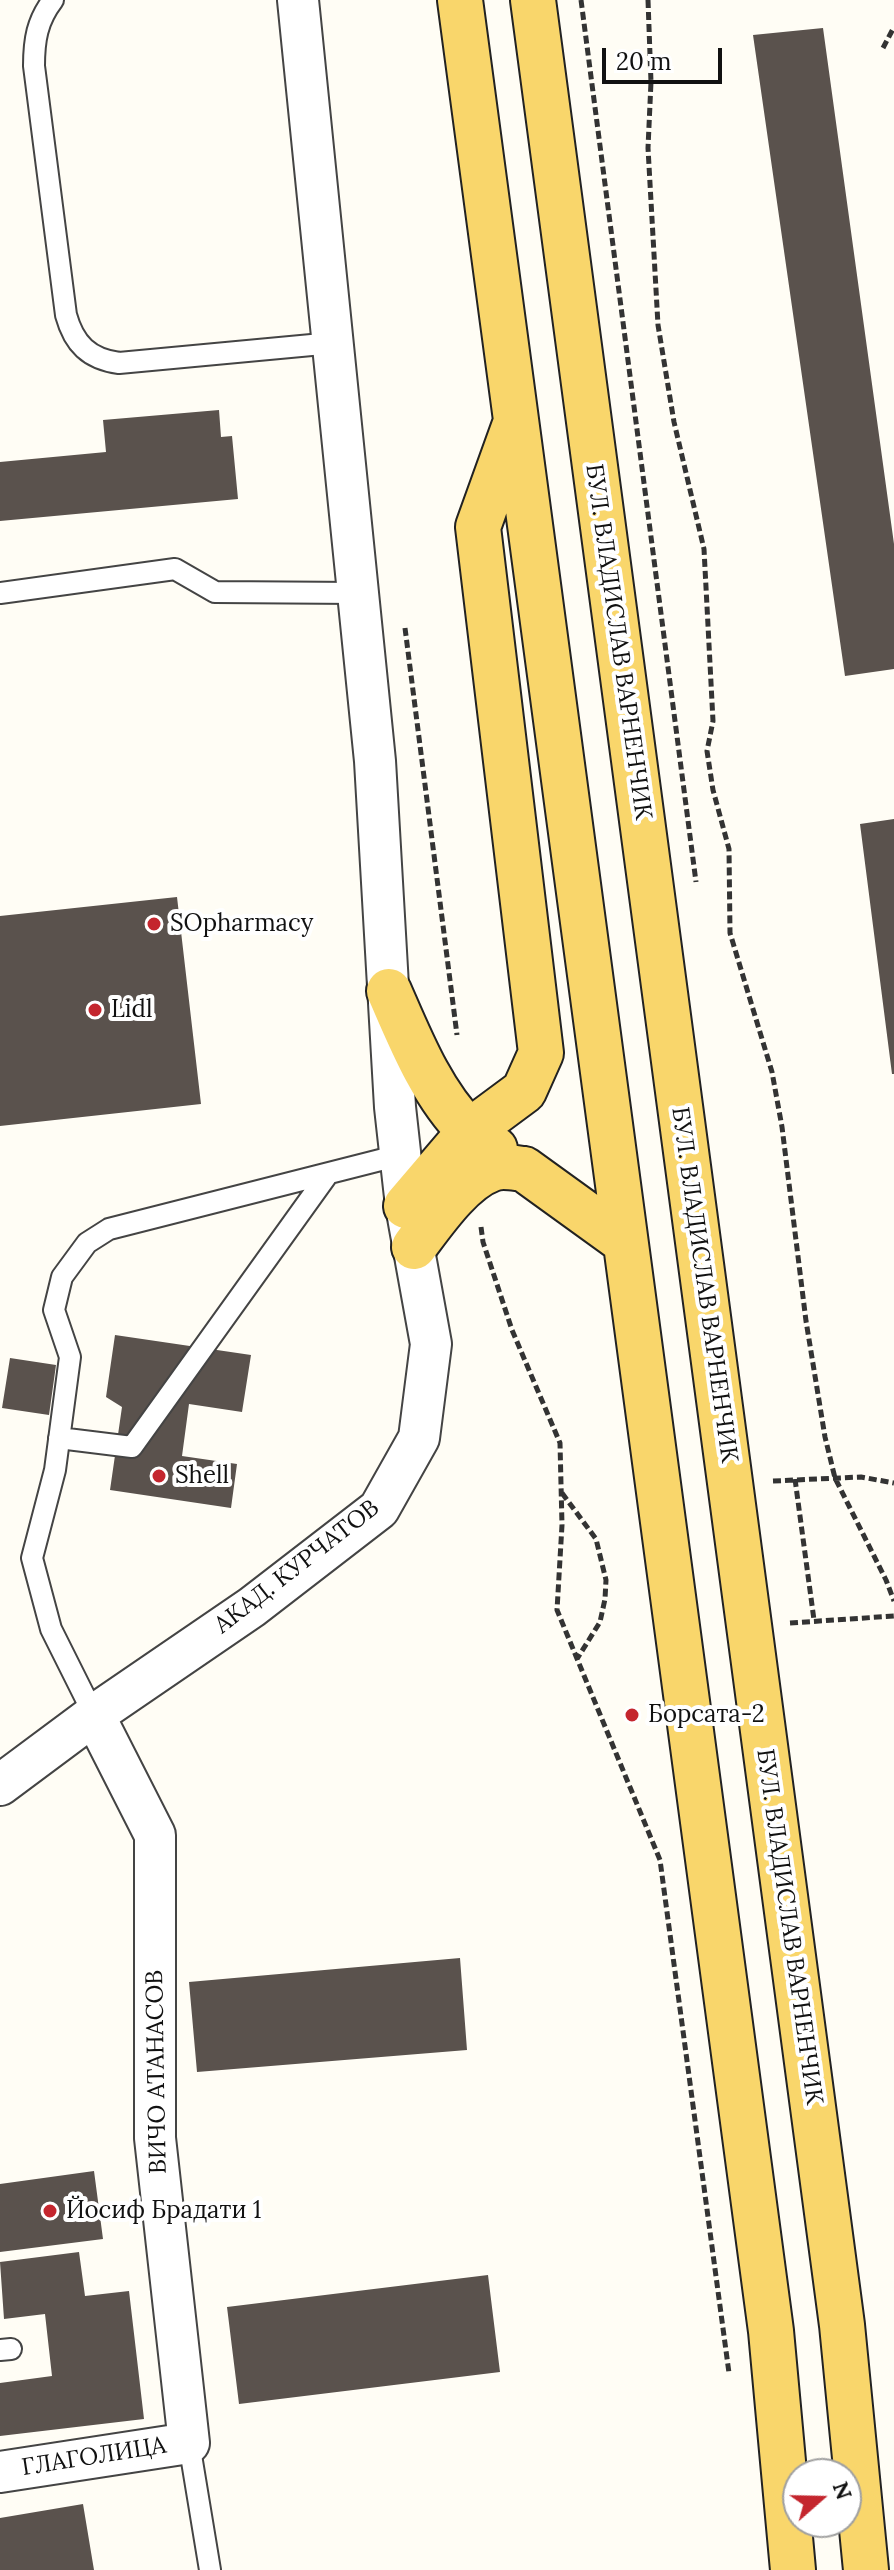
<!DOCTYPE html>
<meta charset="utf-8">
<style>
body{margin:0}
#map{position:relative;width:894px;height:2570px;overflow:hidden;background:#fffdf5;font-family:Lora,serif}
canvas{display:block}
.north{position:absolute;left:782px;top:2458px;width:80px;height:80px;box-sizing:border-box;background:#fff;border:2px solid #a0a0a0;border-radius:50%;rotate:70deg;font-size:22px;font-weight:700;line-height:32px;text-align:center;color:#111}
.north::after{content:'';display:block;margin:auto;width:28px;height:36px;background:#c4262e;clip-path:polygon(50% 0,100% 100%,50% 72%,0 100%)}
.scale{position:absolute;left:602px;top:48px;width:120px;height:36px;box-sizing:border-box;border:4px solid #111;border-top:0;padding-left:10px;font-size:24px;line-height:28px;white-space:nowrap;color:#111;-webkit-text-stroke:6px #fff;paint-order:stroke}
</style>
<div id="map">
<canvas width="894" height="2570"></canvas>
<div class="north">N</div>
<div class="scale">20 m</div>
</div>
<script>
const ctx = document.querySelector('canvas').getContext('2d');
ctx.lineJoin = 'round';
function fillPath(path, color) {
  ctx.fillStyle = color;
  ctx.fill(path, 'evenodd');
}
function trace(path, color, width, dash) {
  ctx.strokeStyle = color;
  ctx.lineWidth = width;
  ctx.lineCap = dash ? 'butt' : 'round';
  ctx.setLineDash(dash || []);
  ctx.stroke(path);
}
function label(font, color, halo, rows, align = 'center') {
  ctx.font = font + ' Lora,serif';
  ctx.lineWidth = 8;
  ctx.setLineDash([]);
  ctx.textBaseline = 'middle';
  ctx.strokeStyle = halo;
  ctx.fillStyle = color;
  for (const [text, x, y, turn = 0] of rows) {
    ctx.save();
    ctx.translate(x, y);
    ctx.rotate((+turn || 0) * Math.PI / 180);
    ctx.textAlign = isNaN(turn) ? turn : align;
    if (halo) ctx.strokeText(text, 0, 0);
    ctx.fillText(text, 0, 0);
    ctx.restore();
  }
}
const building = new Path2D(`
 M823,28L894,544V669L845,676L753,35Z
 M219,410L221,437L232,436L238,499L0,521V462L106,452L103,420Z
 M894,819V1074H892L860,824Z
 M177,897L201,1104L0,1126V916Z
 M115,1335L251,1355L242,1412L189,1404L182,1456L237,1464L231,1508L110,1490L122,1407L106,1397Z
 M10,1358L56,1365L49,1415L2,1408Z
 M460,1958L467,2050L197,2072L189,1982Z
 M94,2171L103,2239L0,2252V2184Z
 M79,2252L85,2296L129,2291L144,2419L0,2436V2383L52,2376L45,2314L4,2319L0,2262Z
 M488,2275L500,2372L239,2404L227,2307Z
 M83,2504L94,2570H0V2518Z`);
const path = new Path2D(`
 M581,0L696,882
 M648,0L651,82L648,148L658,325L674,422L704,549L713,721L707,751L713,790L729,849L730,933L772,1072L782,1127L806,1321L825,1437L835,1478L886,1580L894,1601
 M883,48L894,27
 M405,628L457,1035
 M481,1227L483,1242L512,1330L560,1443L562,1525L557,1610L660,1860L729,2373
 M795,1479L814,1620
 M773,1481L861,1477L894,1483
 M562,1493L596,1539L606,1580L605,1599L600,1622L577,1659
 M790,1623L894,1616`);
const lane = new Path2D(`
 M53,0C37,21 34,40 34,66L66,315C74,344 89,359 119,363L333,343
 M0,593L175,569L215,592L358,593
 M59,1438L132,1447L328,1174
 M94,1715L51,1629L32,1558L55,1470L70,1357L54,1310L62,1277L87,1243L109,1229L400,1155
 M0,2350L11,2349
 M189,2443L210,2570`);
const street = new Path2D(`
 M0,1785L94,1715L252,1607L379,1509L419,1438L431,1344L406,1206L395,1107L375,761L298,0
 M0,2472L189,2443L155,2138V1835L94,1715`);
const primary = new Path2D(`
 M460,0L771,2331L793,2570
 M533,0L842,2325L866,2570
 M389,991C410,1039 431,1093 469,1131C477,1138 486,1144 495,1149
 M406,1206L470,1131L524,1091L541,1053L478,527L514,427
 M414,1247C433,1222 461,1180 492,1169C502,1165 514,1168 524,1169L625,1242`);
const markers = [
 [154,924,8,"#c4262e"],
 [95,1010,8,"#c4262e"],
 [159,1476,8,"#c4262e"],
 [632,1715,8,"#c4262e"],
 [50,2211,8,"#c4262e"]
];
const streetNames = [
 ["БУЛ. ВЛАДИСЛАВ ВАРНЕНЧИК",618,642,82],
 ["БУЛ. ВЛАДИСЛАВ ВАРНЕНЧИК",704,1285,82],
 ["АКАД. КУРЧАТОВ",297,1567,-38],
 ["БУЛ. ВЛАДИСЛАВ ВАРНЕНЧИК",789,1927,82],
 ["ВИЧО АТАНАСОВ",157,2072,-91],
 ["ГЛАГОЛИЦА",94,2457,-9]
];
const poiNames = [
 ["SOpharmacy",170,924],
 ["Lidl",111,1010],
 ["Shell",175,1476],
 ["Борсата-2",648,1715],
 ["Йосиф Брадати 1",66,2211]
];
fillPath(building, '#5a524d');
trace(lane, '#444', 24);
trace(street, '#444', 44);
trace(primary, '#222', 48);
trace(path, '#333', 5, [8, 4]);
trace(lane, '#fff', 20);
trace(street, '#fff', 40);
trace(primary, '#f9d66b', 44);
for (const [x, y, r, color] of markers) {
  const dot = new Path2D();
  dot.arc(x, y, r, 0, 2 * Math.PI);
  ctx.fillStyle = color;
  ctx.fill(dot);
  trace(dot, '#fff', 3);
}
label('24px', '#111', '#fff', streetNames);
label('24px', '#111', '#fff', poiNames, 'left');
</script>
